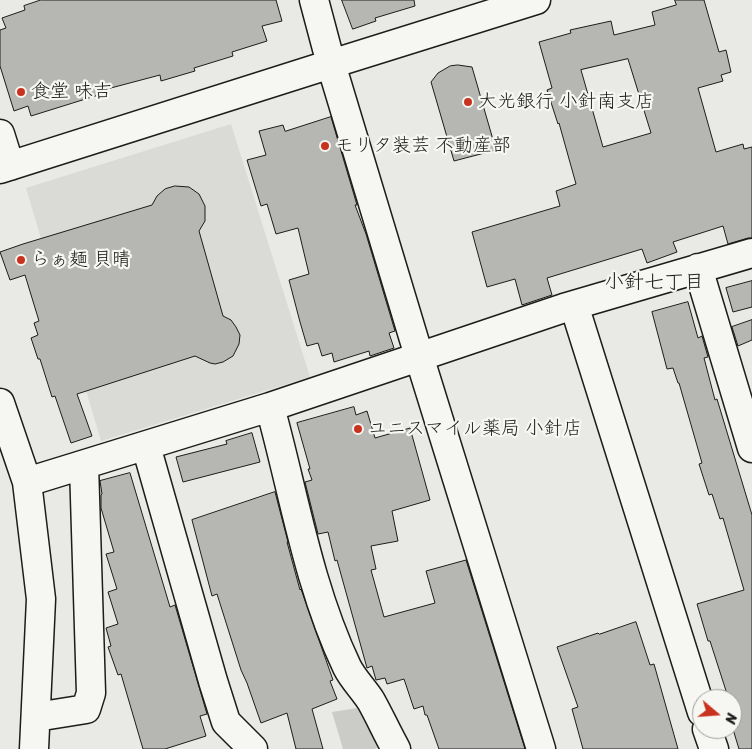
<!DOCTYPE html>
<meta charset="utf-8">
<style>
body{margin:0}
#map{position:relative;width:752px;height:749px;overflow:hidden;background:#e9e9e5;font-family:Sriracha,sans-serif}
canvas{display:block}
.north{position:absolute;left:692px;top:689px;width:50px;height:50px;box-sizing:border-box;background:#f6f6f2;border:1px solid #9f9f9c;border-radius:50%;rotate:108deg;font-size:14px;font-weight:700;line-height:20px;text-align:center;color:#1c1c1c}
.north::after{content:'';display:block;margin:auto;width:18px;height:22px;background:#c8321e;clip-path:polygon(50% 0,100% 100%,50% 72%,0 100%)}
</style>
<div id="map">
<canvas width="752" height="749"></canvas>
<div class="north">N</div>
</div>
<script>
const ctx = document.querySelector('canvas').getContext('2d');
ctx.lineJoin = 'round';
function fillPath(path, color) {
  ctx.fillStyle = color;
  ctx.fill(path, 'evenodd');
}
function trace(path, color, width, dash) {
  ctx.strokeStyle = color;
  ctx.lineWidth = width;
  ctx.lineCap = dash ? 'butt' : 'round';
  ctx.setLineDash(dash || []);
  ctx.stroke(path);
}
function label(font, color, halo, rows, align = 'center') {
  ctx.font = font + ' Sriracha,"Klee One",sans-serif';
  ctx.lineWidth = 4.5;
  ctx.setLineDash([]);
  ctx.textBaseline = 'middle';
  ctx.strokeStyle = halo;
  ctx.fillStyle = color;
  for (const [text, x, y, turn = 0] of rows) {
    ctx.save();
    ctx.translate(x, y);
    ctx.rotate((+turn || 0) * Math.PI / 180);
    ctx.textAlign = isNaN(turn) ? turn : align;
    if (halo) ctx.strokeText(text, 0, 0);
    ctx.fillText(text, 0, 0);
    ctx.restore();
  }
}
const built = new Path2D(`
 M231,124L310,377L101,441L26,188Z`);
const green = new Path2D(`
 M357,708L376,729L384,746L374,749H343L332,712Z`);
const building = new Path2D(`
 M41,0H276L282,21L262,26L267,41L232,52L233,56L194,68L195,71L161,81L160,75L107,89L108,92L31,116L28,106L14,111L0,66V30L6,28L2,18L25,10L24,6Z
 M342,0H414L415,6L375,18L376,21L353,29Z
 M675,0H704L719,52L726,50L731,72L721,75L723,81L698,88L716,152L743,144L744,149L752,147V238H748L728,244L723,226L673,242L677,252L647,263L642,249L547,278L552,295L522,305L515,279L487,287L472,232L560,206L556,191L576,184L559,123L558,124L547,90L552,88L539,42L571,33L570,30L611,21L614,35L655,25L652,12L676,5ZM628,59L651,133L603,147L581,70Z
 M458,65L472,67L496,150L454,161L431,82L438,73L450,66Z
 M331,117L357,205H355L366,234L395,331L389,333L394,348L370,356L369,351L334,362L332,353L322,356L318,343L307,346L300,322L289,280L309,274L298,228L276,234L267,204L261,206L247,160L266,155L259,131L283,125L285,131Z
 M175,186L189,187L199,194L205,206V221L199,231L223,316L231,320L236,327L240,335L239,344L233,356L223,362L215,364L210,363L195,356L77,394L92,436L71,443L55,396L52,397L40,359H38L31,338L38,335L34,323L39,321L25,275L10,280L0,252L23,244L152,205L157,196L165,189Z
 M752,281V307L733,312L726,288Z
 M688,302L698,338L702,336L708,357L704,358L715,400L717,399L752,515V749H739L732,726V699H724L728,697L710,641H708L697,604L744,590L723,518L720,519L712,494L709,495L699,464L702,463L679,383H678L673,368L667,369L652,312Z
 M752,320V340L738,346L732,327Z
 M354,407L356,415L367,411L375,438L410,428L430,500L392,511L398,541L371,546L376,569L371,570L384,617L435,603L426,571L466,560L525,749H439L427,715H425L423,706L414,709L404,679L387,684L385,678L376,680L372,666L367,668L337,560L335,561L328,532L318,534L305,482L312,480L308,469H310L297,423Z
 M252,433L260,462L183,482L176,457L227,444L226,441Z
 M130,473L170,607L175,605L207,714L200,716L206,736L165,749H143L121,674L118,675L108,647L111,646L106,628L118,624L108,592L117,589L106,554L114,552L101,508V495L102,494L100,481Z
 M275,492L288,542H287L300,590L301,589L333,680L330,681L337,699L312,709L323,749H296L287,713L261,723L247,683L241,670L217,594L212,596L192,520Z
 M636,622L650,665L654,664L678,749H583L572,709L578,707L557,647L598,633L599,634Z`);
const minor = new Path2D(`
 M314,0L331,64L419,356L541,749
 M0,134L10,166
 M0,169L331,64L536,0
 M698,268L752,448
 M574,305L702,712
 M0,403L27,482L41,599L34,749
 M270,407C294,494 308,585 347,667C353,679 364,690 371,701C380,717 387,733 396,749
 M146,446L213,681L226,722L253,749
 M27,482L270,407L564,308L752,253
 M36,717L86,709L91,693L84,465
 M707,729L714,749`);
const markers = [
 [21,92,5,"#c8321e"],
 [468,102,5,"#c8321e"],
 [325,146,5,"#c8321e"],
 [21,260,5,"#c8321e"],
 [358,429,5,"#c8321e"]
];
const poiNames = [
 ["食堂 味吉",31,92],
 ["大光銀行 小針南支店",478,102],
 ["モリタ装芸 不動産部",335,146],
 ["らぁ麺 貝晴",31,260],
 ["ユニスマイル薬局 小針店",368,429]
];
const neighbourhoodNames = [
 ["小針七丁目",654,283]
];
fillPath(built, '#dadad6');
fillPath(green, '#cbcbc7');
fillPath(building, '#b6b6b3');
trace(building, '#1c1c1c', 1);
trace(minor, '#1c1c1c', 31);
trace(minor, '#f6f6f2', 28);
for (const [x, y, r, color] of markers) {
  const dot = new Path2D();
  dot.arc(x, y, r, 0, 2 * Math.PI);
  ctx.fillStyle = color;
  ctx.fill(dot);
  trace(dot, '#f6f6f2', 2);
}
label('19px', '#1c1c1c', '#f6f6f2', poiNames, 'left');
label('20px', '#1c1c1c', '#f6f6f2', neighbourhoodNames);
</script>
